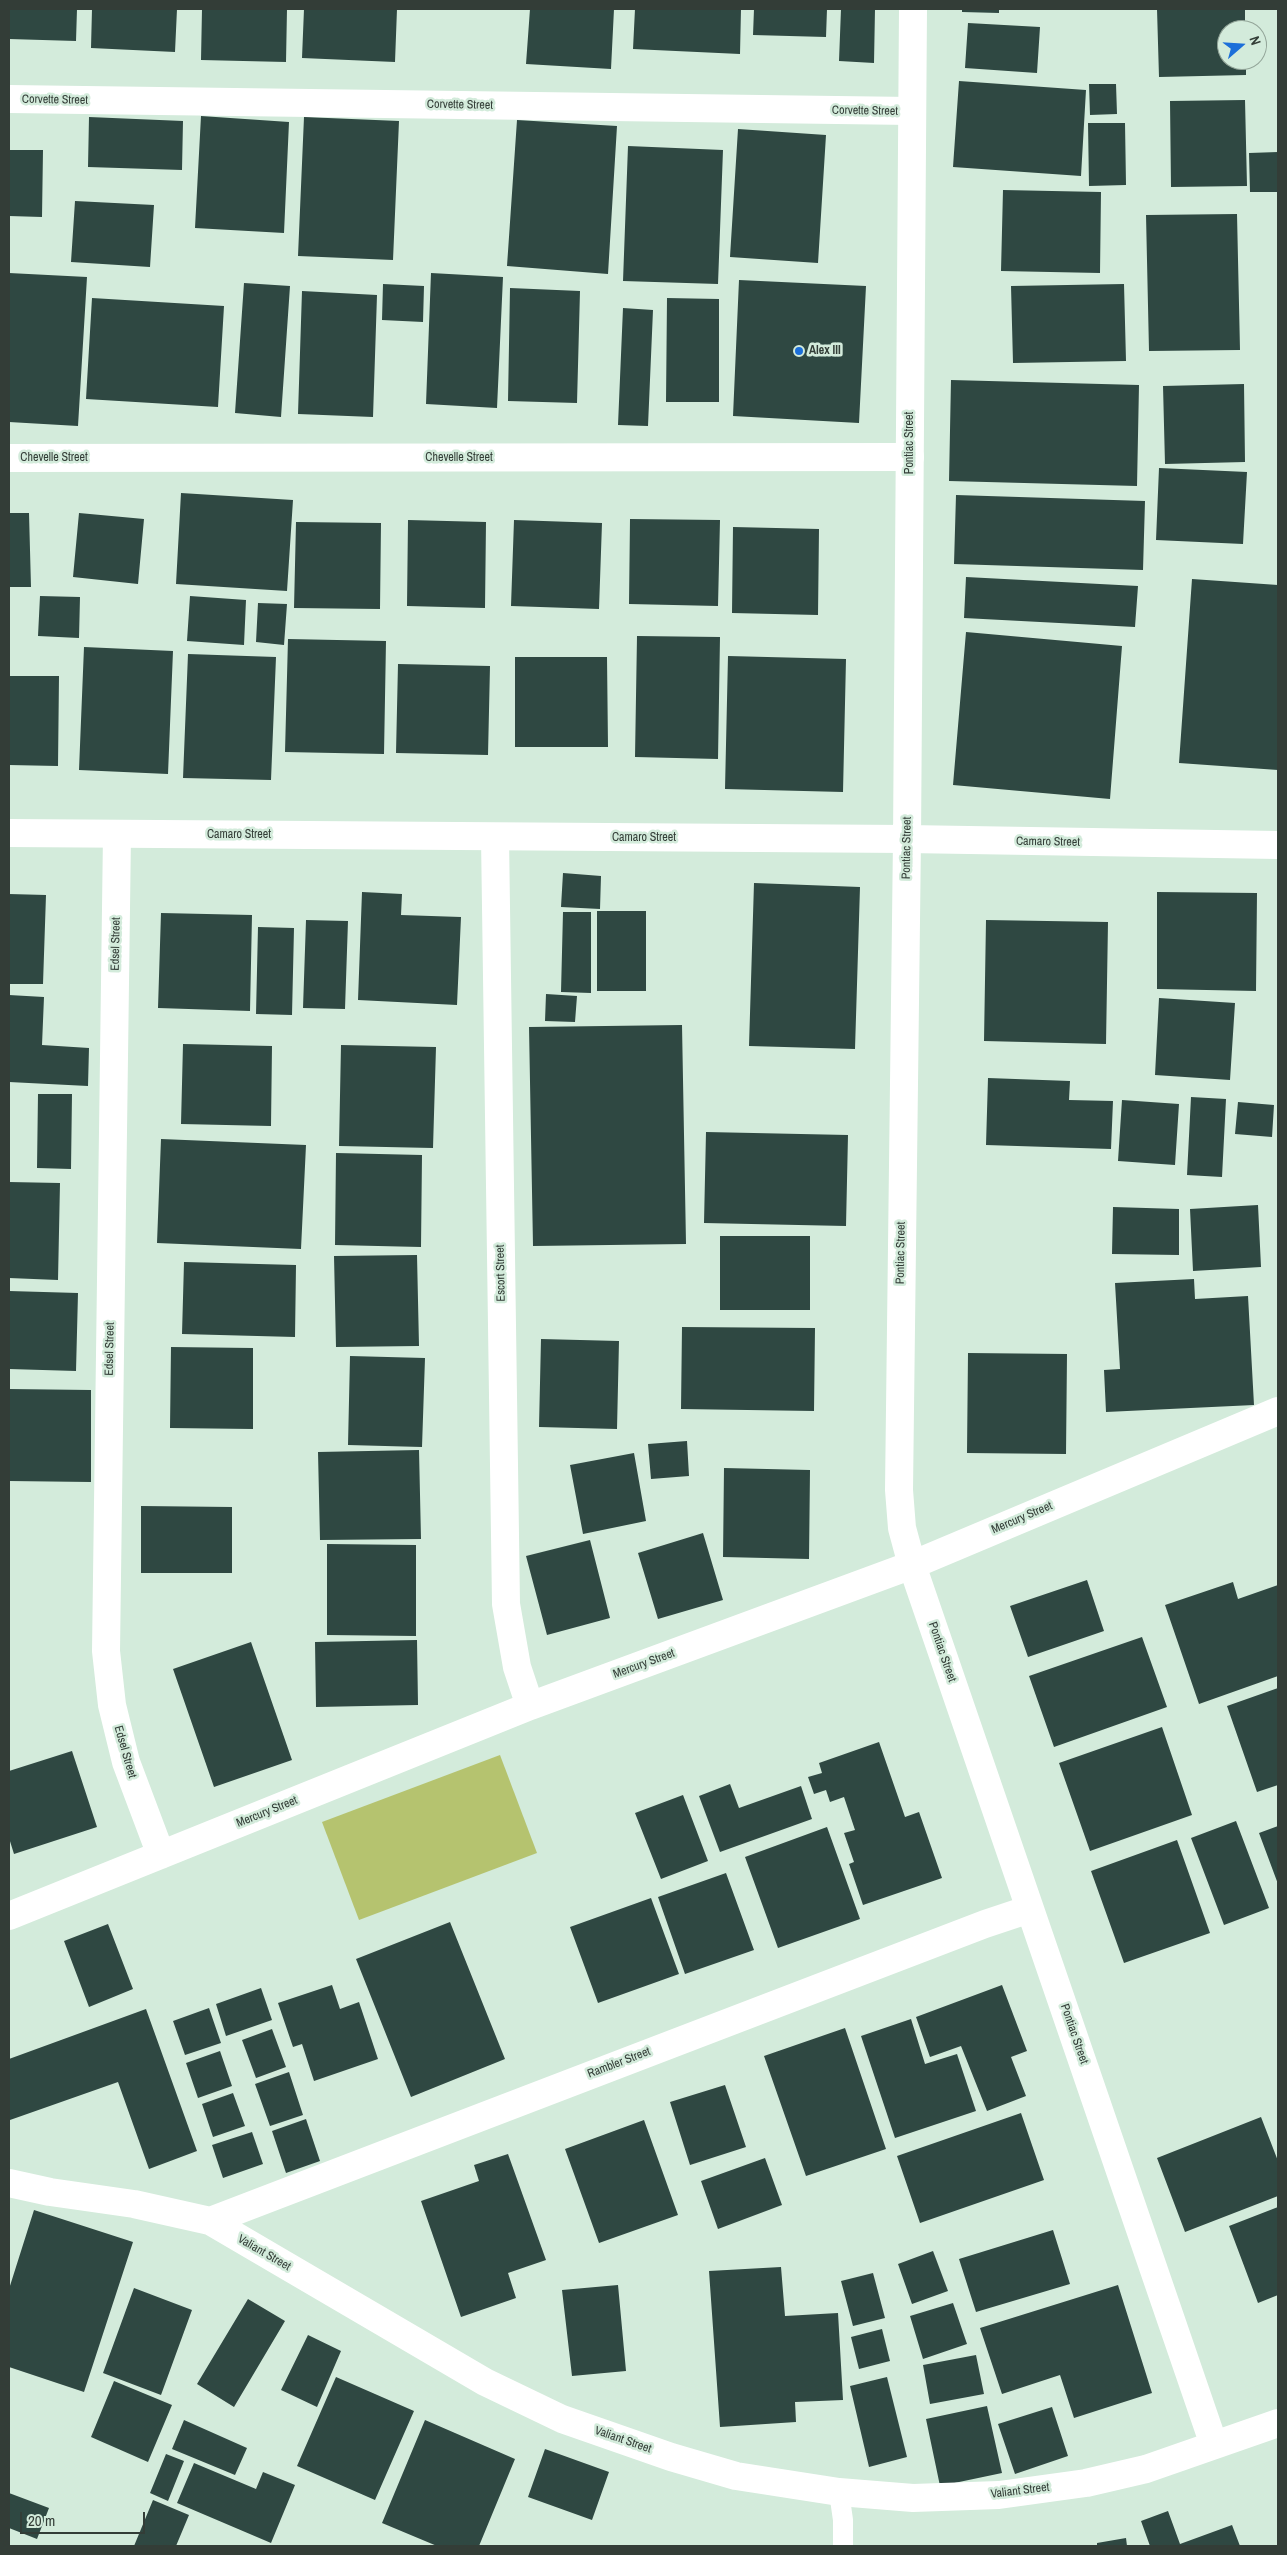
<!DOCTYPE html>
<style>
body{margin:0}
#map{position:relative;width:1287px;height:2555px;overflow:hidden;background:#d3ebdb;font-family:"Archivo Narrow",sans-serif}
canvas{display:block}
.frame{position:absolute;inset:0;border:10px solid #333d37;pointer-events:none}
.north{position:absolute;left:1217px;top:20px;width:50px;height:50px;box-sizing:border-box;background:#d3ebdb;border:1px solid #93a599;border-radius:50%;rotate:71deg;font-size:14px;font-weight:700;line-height:20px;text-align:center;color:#333d37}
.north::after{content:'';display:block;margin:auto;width:18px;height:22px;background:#1c6fd9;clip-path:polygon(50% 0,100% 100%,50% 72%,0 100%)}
.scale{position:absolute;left:20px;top:2512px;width:125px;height:22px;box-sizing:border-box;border:2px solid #333d37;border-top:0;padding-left:6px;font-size:15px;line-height:18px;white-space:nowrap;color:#333d37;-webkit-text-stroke:4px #d3ebdb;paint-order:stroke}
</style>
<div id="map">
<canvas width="1287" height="2555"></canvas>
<div class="frame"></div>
<div class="north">N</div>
<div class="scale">20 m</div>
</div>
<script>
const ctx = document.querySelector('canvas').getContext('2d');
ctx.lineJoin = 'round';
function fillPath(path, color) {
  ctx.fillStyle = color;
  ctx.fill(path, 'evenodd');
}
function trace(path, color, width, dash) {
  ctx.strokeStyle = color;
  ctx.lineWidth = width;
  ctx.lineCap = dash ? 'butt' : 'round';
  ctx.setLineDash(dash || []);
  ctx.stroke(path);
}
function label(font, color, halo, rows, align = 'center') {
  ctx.font = font + ' "Archivo Narrow",sans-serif';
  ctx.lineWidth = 5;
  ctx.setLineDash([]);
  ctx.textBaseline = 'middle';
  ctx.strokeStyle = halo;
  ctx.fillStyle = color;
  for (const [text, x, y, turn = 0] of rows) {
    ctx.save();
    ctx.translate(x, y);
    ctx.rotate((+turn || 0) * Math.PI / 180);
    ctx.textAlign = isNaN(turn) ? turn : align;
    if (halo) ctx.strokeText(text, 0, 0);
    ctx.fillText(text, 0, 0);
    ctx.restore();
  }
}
const green = new Path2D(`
 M500,1755L537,1853L359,1920L322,1822Z`);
const building = new Path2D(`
 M9,9H77L76,41L9,39Z
 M92,9H177L175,52L91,48Z
 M202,9H287L286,62L201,60Z
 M304,9H397L395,62L302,58Z
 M530,9H614L611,69L526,64Z
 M635,9H741L740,54L633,49Z
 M754,9H827L826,37L753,35Z
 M841,9H875L874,63L839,61Z
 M962,9H999V13L962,12Z
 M1157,9H1245V30H1227V60H1246V75L1159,77Z
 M968,23L1040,27L1037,73L965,68Z
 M959,81L1086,90L1081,176L953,167Z
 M1089,84H1116L1117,114L1090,115Z
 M1245,100L1247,186L1171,187L1170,101Z
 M201,116L289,122L284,233L195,228Z
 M89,117L183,121L182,170L88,167Z
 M304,117L399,121L393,260L298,256Z
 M517,120L617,126L608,274L507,266Z
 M1088,123H1125L1126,185L1089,186Z
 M738,129L826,135L818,263L730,257Z
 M628,146L723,150L718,284L623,281Z
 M9,150H43L42,217L9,216Z
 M1278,152V192H1250L1249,153Z
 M1003,190L1101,192L1100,273L1001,271Z
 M75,201L154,205L150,267L71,262Z
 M1237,214L1240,350L1149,351L1146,215Z
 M9,273L87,277L78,426L9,422Z
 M431,273L503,277L497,408L426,404Z
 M739,280L866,286L859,423L733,416Z
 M244,283L290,286L281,417L235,413Z
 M383,284L424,286L423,322L382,320Z
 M1124,284L1126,361L1013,363L1011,286Z
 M510,288L580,291L577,403L508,401Z
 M302,291L377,295L373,417L298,414Z
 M92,298L224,306L218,407L86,399Z
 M667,298L719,299V402H666Z
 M623,308L653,310L648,426L618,425Z
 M951,380L1139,385L1137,486L949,481Z
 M1244,384L1245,462L1165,464L1163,386Z
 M1159,468L1247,472L1243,544L1156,540Z
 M181,493L293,500L287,591L176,584Z
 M956,495L1145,501L1143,570L954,564Z
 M9,513H29L31,587H9Z
 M79,513L144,519L138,584L73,577Z
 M630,519L720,520L718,606L629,604Z
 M408,520L486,522L485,608L407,606Z
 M514,520L602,523L599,609L511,606Z
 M296,522L381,523L380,609L294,608Z
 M733,527L819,529L818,615L732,613Z
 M966,577L1138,586L1135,627L964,618Z
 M1192,579L1278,585V770L1179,763Z
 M40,596L80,597L79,638L38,636Z
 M190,596L246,600L244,645L187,641Z
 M258,603L287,604L284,645L256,642Z
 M966,632L1122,646L1110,799L953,785Z
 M637,636L720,637L718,759L635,757Z
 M288,639L386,641L384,754L285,752Z
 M84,647L173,651L168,774L79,770Z
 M188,654L276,657L271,780L183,778Z
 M728,656L846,659L843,792L725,789Z
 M515,657H607L608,747H515Z
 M398,664L490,666L488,755L396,753Z
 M9,676H59L58,766L9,765Z
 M563,873L601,876L600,909L561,907Z
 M754,883L860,887L855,1049L749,1046Z
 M362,892L402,894L401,915L461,917L457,1005L358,1000Z
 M1157,892L1257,893L1256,991L1157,989Z
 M9,894L46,895L43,984H9Z
 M597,911H646V991H597Z
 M563,912H591V993L561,992Z
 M161,913L252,915L250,1011L158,1008Z
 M306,920L348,921L345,1009L303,1008Z
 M986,920L1108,922L1106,1044L984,1041Z
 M258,927L294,928L292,1015L256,1014Z
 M546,994L577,996L575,1022L545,1021Z
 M9,995L44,997L42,1045L89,1048L88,1086L9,1082Z
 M1159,998L1235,1003L1230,1080L1155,1075Z
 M682,1025L686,1244L533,1246L529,1027Z
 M183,1044L272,1046L271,1126L181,1124Z
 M341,1045L436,1047L433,1148L339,1146Z
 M988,1078L1070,1081L1069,1100L1113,1101L1111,1149L986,1145Z
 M38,1094H72L71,1169L37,1168Z
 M1191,1097L1226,1099L1222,1177L1187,1175Z
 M1122,1100L1179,1104L1175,1165L1118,1161Z
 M1238,1102L1274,1105L1272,1137L1235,1134Z
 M706,1132L848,1135L846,1226L704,1223Z
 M161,1139L306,1145L301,1249L157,1243Z
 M336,1153L422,1155L421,1247L335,1245Z
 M9,1182L60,1183L58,1280L9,1278Z
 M1258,1205L1261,1267L1193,1271L1190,1209Z
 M1113,1207L1179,1209V1255L1112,1254Z
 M720,1236H810V1310H720Z
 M417,1255L419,1346L336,1347L334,1256Z
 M184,1262L296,1265L295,1337L182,1334Z
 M1194,1279L1195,1299L1248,1296L1254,1405L1106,1412L1104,1370L1120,1369L1115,1283Z
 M9,1291L78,1293L76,1371L9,1369Z
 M682,1327L815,1328L814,1411L681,1409Z
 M541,1339L619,1341L617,1429L539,1427Z
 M171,1347L253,1348V1429L170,1428Z
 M968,1353L1067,1354L1066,1454L967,1453Z
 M350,1356L425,1358L422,1447L348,1445Z
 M9,1389L91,1390V1482L9,1481Z
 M687,1441L689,1476L651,1479L648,1444Z
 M419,1450L421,1539L320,1540L318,1452Z
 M634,1453L646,1521L583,1534L570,1465Z
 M724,1468L810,1470L809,1559L723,1557Z
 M141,1506L232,1507V1573H141Z
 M703,1533L723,1600L658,1619L638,1553Z
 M590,1540L610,1618L547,1635L526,1556Z
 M327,1544L416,1545V1636L327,1635Z
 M1087,1580L1104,1631L1028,1657L1010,1606Z
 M1233,1582L1238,1599L1278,1585V1676L1199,1704L1165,1605Z
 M1142,1637L1167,1707L1054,1747L1029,1676Z
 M417,1640L418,1705L316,1707L315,1642Z
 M251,1642L292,1760L214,1787L173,1669Z
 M1278,1688V1785L1257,1792L1227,1706Z
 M1162,1727L1192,1815L1090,1851L1059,1763Z
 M879,1742L905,1817L919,1812L942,1878L863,1905L849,1864L854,1862L844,1833L855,1830L844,1797L830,1802L826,1790L814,1794L808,1777L822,1773L819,1763Z
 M72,1751L97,1827L14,1854L9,1838V1771Z
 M730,1784L739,1808L801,1786L812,1819L720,1852L699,1796Z
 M683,1795L708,1861L661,1879L635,1813Z
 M1236,1821L1269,1908L1224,1925L1191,1838Z
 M1278,1826V1884L1259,1833Z
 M827,1827L860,1919L778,1948L745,1857Z
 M1177,1840L1210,1933L1124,1963L1091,1871Z
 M726,1873L754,1950L685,1974L658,1897Z
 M651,1898L679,1974L598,2003L570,1927Z
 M450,1922L505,2059L411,2097L356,1959Z
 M108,1924L133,1989L89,2007L64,1941Z
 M332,1985L340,2009L359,2002L378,2059L314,2081L302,2044L293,2047L278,2003Z
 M1002,1985L1027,2051L1011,2057L1026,2096L987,2111L961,2046L930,2057L916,2017Z
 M261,1988L272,2020L226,2036L216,2004Z
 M209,2008L221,2043L185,2055L173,2021Z
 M146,2009L197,2151L149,2169L118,2082L10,2120L9,2059Z
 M911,2019L925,2064L957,2054L976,2111L895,2138L861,2036Z
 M845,2028L886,2149L806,2176L764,2056Z
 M272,2029L286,2067L256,2078L242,2040Z
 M220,2051L232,2086L198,2098L186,2063Z
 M289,2072L303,2115L270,2126L255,2084Z
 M725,2085L746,2147L690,2165L670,2102Z
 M233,2093L245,2126L213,2137L202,2104Z
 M1021,2113L1044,2180L920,2223L897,2156Z
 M1261,2117L1278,2161V2196L1185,2232L1157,2158Z
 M306,2119L320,2161L286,2173L272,2131Z
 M644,2120L678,2215L599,2243L565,2149Z
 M252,2132L263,2164L223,2178L212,2145Z
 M508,2154L546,2260L508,2273L516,2298L461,2317L421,2201L479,2181L474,2165Z
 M765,2158L782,2205L718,2229L701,2181Z
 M1278,2207V2295L1258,2303L1229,2226Z
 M34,2210L133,2242L84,2392L9,2367V2289Z
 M1053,2230L1070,2284L976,2312L959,2259Z
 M933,2251L948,2291L912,2304L898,2264Z
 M781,2267L785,2316L838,2313L843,2400L795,2402L796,2422L720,2427L709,2271Z
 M873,2273L885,2318L853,2326L841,2281Z
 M618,2285L626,2371L572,2376L562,2290Z
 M1118,2285L1152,2393L1074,2418L1060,2375L1002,2394L980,2328Z
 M134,2288L192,2310L161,2395L103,2373Z
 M248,2299L285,2321L234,2407L197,2384Z
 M953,2303L967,2344L923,2359L910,2316Z
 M882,2329L890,2361L859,2369L851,2337Z
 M308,2335L341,2351L317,2407L281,2390Z
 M976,2355L984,2394L930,2404L923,2365Z
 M336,2377L414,2411L375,2500L297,2466Z
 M887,2377L907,2457L869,2467L850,2386Z
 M114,2381L172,2405L148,2462L91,2437Z
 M987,2406L1002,2473L940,2486L926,2419Z
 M1052,2407L1068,2456L1015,2474L998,2424Z
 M184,2420L247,2448L235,2475L172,2449Z
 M425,2420L515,2459L479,2546H437L382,2523Z
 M545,2449L609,2472L592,2520L528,2497Z
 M166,2454L184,2461L168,2501L150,2493Z
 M194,2463L256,2489L263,2472L295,2485L271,2543L177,2503Z
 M9,2493L49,2508L37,2539L9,2528Z
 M153,2500L189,2515L176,2546H134Z
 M1168,2511L1180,2544L1232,2525L1240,2546H1150L1141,2521Z
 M1126,2538L1127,2546H1097V2543Z`);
const service = new Path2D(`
 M839,2492L843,2520V2546`);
const minor = new Path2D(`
 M9,99L912,111
 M9,458L910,457
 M117,834L106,1651L112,1705L126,1762L161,1855
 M495,837L506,1604L517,1667L530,1706
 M907,839L899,1490L902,1528L912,1565L1214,2445
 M9,1916L530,1706L912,1565L1278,1411
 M9,2183L50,2192L134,2204L210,2221L485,2382L562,2419L671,2457L736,2476L839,2492L913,2498L999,2495L1086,2483L1146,2469L1278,2423
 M210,2221L985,1924L1030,1909`);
const tertiary = new Path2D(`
 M9,833L907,839L1278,845
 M907,839L913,9`);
const markers = [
 [799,351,5,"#1c6fd9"]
];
const streetNames = [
 ["Corvette Street",55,100,1],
 ["Corvette Street",460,105,1],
 ["Corvette Street",865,111,1],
 ["Pontiac Street",910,443,-90],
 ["Chevelle Street",54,458],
 ["Chevelle Street",459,458],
 ["Camaro Street",239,835],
 ["Camaro Street",644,838],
 ["Camaro Street",1048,842,1],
 ["Pontiac Street",907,848,-89],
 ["Edsel Street",116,944,-89],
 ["Pontiac Street",901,1253,-89],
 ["Escort Street",501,1273,-91],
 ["Edsel Street",110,1349,-89],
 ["Mercury Street",1022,1518,-23],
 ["Pontiac Street",942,1652,71],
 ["Mercury Street",644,1664,-20],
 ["Edsel Street",125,1752,74],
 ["Mercury Street",267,1812,-22],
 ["Pontiac Street",1074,2034,71],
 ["Rambler Street",619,2063,-21],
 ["Valiant Street",264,2253,30],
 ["Valiant Street",623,2440,19],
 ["Valiant Street",1020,2491,-7]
];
const poiNames = [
 ["Alex III",809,351]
];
fillPath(green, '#b5c36f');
fillPath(building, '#2f4842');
trace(service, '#fff', 20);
trace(minor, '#fff', 28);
trace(tertiary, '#fff', 28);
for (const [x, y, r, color] of markers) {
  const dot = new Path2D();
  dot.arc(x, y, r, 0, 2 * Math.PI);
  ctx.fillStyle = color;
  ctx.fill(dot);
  trace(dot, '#d3ebdb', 2);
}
label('12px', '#333d37', '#d3ebdb', streetNames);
label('bold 12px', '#333d37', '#d3ebdb', poiNames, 'left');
</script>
